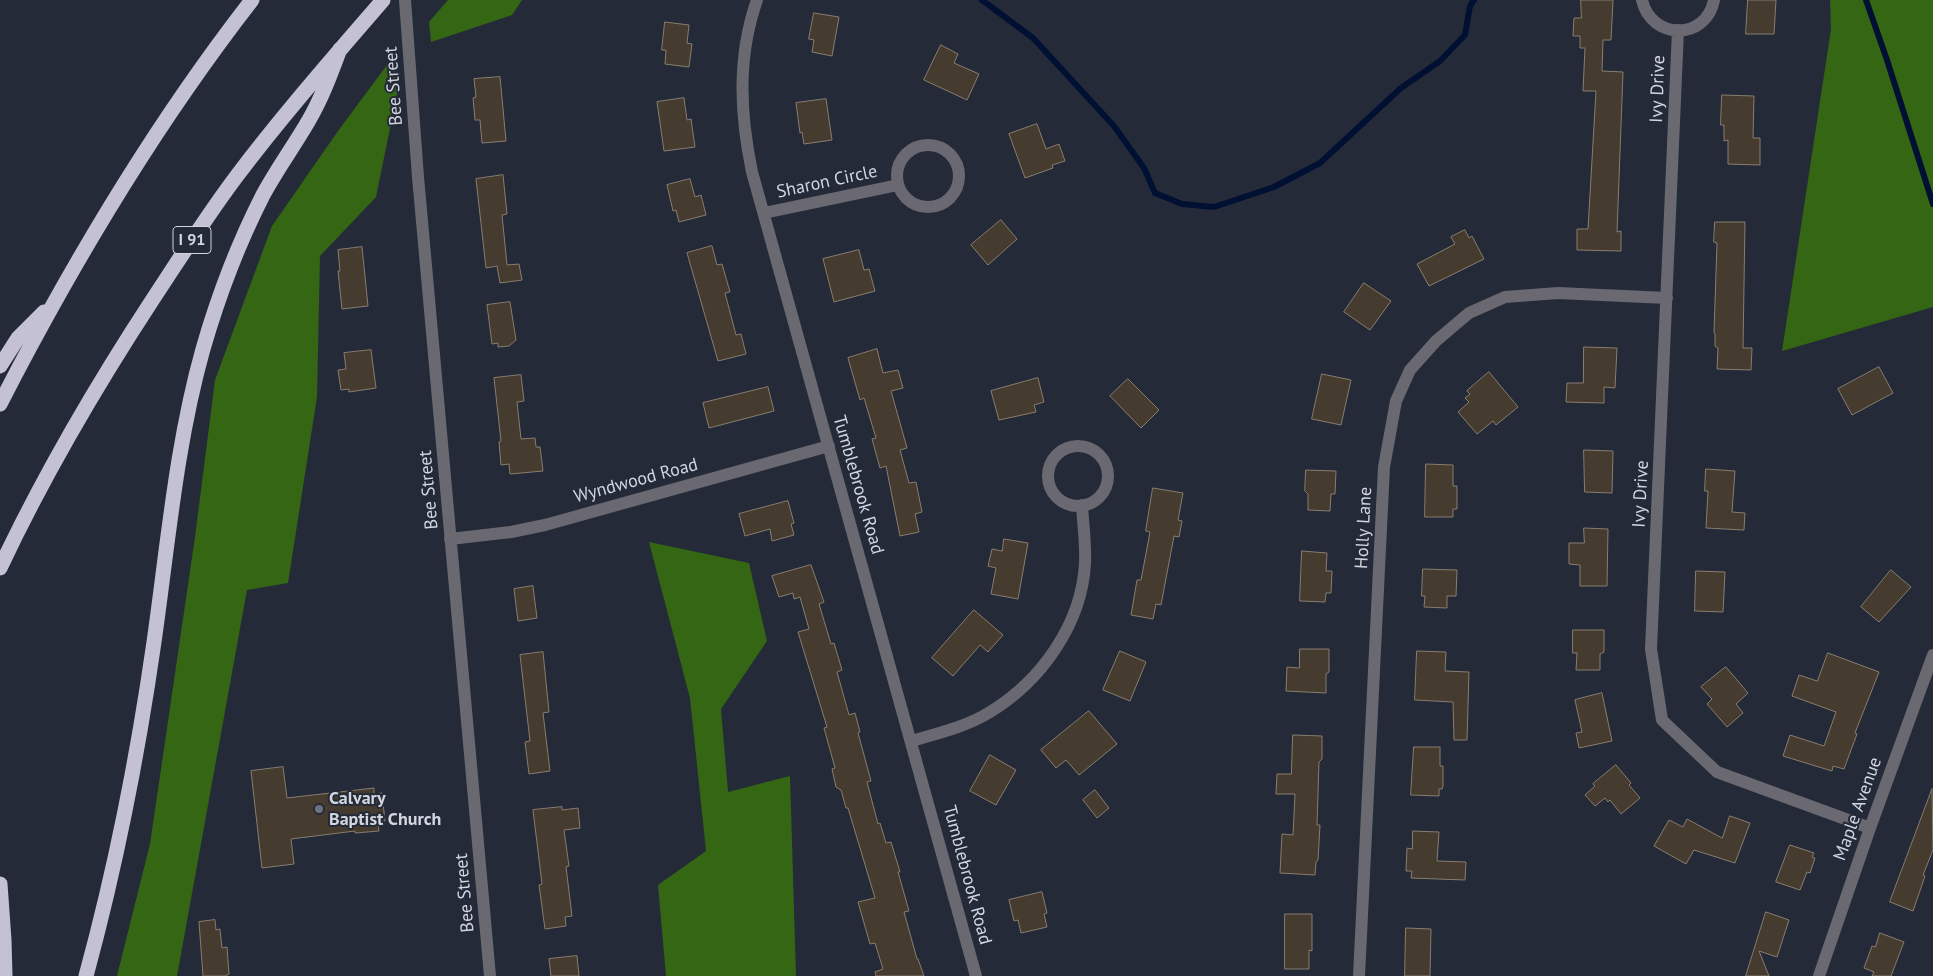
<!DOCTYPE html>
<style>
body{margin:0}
canvas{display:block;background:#242a38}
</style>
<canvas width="1933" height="976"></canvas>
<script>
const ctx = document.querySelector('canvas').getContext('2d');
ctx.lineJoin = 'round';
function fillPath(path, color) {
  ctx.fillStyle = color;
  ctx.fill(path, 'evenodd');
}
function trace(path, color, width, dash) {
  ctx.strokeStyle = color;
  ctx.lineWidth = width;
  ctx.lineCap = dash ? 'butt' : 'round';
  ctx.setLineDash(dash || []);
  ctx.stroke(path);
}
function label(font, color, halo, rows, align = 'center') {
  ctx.font = font + ' "PT Sans",sans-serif';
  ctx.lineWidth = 4;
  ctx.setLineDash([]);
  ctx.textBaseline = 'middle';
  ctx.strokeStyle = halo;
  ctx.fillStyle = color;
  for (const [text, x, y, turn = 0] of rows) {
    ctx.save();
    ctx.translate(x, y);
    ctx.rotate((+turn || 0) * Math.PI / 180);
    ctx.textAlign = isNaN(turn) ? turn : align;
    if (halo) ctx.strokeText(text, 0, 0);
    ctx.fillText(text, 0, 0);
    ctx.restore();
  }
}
const forest = new Path2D(`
 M448,0H522L512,15L431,42L429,22Z
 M1830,0H1933V307L1782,351L1831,29Z
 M390,61L400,79L376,197L320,256L317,397L288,583L247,590L177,976H117L150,844L195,537L215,380L272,226L338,131Z
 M649,542L749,563L767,641L721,709L728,792L790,776L796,976H666L658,885L706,851L690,698Z`);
const stream = new Path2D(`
 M982,0L1033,38L1114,126L1144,168L1155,193L1182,204L1214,207L1274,187L1320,163L1401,88L1440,61L1465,35L1470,6L1474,0
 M1866,0L1887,60L1933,204`);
const building = new Path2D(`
 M1581,0H1613L1611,40H1603L1602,71L1623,72L1617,232L1621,231V251L1577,250V229H1588L1596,91H1583L1585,48H1580V36H1573L1574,18H1581Z
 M1748,0H1776L1774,34H1746Z
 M814,13L839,17L832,56L812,52L814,40L809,39Z
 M665,22L689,25L687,43L692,44L689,67L665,64L666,50H662Z
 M941,45L958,54L954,63L979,74L967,100L924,80Z
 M500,77L506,141L482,143L480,120H475L473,98L476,97L474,79Z
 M1722,95L1754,96L1753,138H1760V165L1728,164V140L1724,141V125H1721Z
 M684,98L687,120L691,119L695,147L664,151L657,102Z
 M826,99L832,140L804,144L802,132L800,133L796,103Z
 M1037,124L1046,149L1059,144L1065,161L1052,165L1053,168L1025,178L1009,134Z
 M503,175L507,214L502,215L507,265L519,264L522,280L500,283L497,266L486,268L476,179Z
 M690,179L695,197L701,195L706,215L679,222L676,210L673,211L667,185Z
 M1001,220L1017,239L988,265L971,245Z
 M1715,222H1745L1743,348H1752L1751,370L1717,369L1718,348L1715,346V334L1714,332L1717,243L1714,242Z
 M1465,230L1469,238L1472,236L1484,259L1429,286L1417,264L1455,244L1451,237Z
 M712,246L717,265L722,264L730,292L725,293L736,335L741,334L746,354L718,361L687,253Z
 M362,247L368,306L342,309L338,271H340L338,250Z
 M859,250L864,270L869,269L875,291L834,302L823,259Z
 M1364,283L1391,301L1370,330L1344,312Z
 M510,302L516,340L509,346L498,347V343L492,344L487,305Z
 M1584,347L1617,348L1615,388L1604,387V403L1566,402L1567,383H1583Z
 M877,349L883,373L898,370L903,388L891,391L907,448L900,450L909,483L916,482L922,512L915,514L919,532L900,536L886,466L880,468L872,439L876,438L864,398L860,400L848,358Z
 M371,350L376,388L349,392V389L341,390L338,370L346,369L344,353Z
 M1879,367L1893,393L1852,415L1838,389Z
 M1489,372L1518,407L1496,425L1493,421L1477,434L1458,412L1469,402L1465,398L1470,394L1467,391Z
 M1322,374L1351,380L1341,425L1312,419Z
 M521,375L524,401L517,402L521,439L535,438L536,447H540L543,471L510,474L509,464L501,465L499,442L501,441L494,378Z
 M1038,378L1044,402L1034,405L1036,412L999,420L991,391Z
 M1128,379L1159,410L1141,428L1110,396Z
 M768,387L774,411L709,428L703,403Z
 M1584,450L1613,451L1612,493L1585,492Z
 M1426,464L1453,465V486H1457V509H1453V517H1425Z
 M1706,469L1735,471L1732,512L1745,513L1744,530L1706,528L1708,491H1705Z
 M1306,470L1336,471L1335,494H1331L1330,511L1308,510V494L1305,491Z
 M1153,488L1183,493L1178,520L1182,521L1179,537L1174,536L1161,605L1156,604L1153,619L1131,615L1137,580H1141L1150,532L1146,531Z
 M788,501L794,523L791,524L794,535L772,541L770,529L745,536L739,514Z
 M1584,528L1608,529L1607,586H1580V565L1569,564V543H1584Z
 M1004,539L1028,543L1018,599L991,594L996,568L988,566L992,549L1002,551Z
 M1302,551L1327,553L1326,571H1332L1331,593H1326L1325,602L1300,601Z
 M811,565L824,602L819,604L831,644L834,643L842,670L837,672L849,715L855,713L860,732L858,733L871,781L867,782L878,824L880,823L886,843L891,842L900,872H898L909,911L904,912L917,959H918L924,976H876L875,972L883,969L875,943L870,944L858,902L875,898L848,808H846L841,790L836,787L832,769L835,768L824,728L827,727L798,632L809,629L800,597L794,599L793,593L779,597L772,576Z
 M1423,569L1457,570L1456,596H1447V608L1424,607L1425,596H1422Z
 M1891,570L1911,587L1879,622L1861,607Z
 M1696,571L1725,572L1723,612L1695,611Z
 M533,586L537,618L518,621L514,589Z
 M974,610L1003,635L988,652L980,645L953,676L932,658Z
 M1573,630H1604V652L1600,654V670H1576L1577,653H1573Z
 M1300,649H1329V672L1326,674V693L1286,691L1287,667L1299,668Z
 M1120,651L1146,662L1130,701L1103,690Z
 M1417,651L1446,652L1445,671L1469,672L1467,740H1454L1453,702L1415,700Z
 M543,652L549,712L543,713L550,771L529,774L525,742L530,741L520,655Z
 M1828,653L1879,672L1855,733L1857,734L1844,769L1833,766L1832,771L1783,756L1790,735L1824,746L1836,712L1792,696L1799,675L1817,681Z
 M1726,667L1748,693L1736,704L1743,713L1727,727L1707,704L1712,699L1701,687Z
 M1602,693L1612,741L1579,748L1576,733L1582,732L1575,700Z
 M1089,711L1117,744L1079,775L1066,760L1056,768L1041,750Z
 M1293,735L1322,736V759L1319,762L1317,825H1320L1318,860L1316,862L1315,875L1280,873L1282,834L1293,835L1295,794H1276L1277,774H1291Z
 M1414,747H1440V766H1443V786L1442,789H1439V796L1411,795Z
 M990,755L1016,770L996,805L970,791Z
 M1616,765L1631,783L1629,785L1640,798L1621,814L1610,800L1608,802L1605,798L1595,806L1585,795L1595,786L1593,784Z
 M283,767L287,798L374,788V794L382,793L385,821L378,822L379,831L355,833V831L291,839L294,864L262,868L251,771Z
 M1932,789L1933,850L1923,875L1925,876L1913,911L1890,902Z
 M1095,790L1109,808L1097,818L1083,800Z
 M562,807V810L578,808L580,828L564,830L569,866L566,867L572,916L565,917L566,926L545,929L539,885L542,884L533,810Z
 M1730,816L1750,823L1735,863L1694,850L1686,864L1654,846L1669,820L1683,827L1687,819L1722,838Z
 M1413,831L1439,832L1437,861L1466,862L1465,880L1411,878L1412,871H1406L1407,848L1412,849Z
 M1790,845L1814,853L1812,857L1815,858L1810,873L1807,872L1800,890L1776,882Z
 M1042,892L1047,913L1044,914L1047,927L1021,933L1018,920L1014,921L1009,900Z
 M1766,912L1789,920L1777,957L1759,951L1769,976H1746Z
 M1285,914H1312V951L1309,950V969H1285Z
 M215,920L216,930L220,929L222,948L227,947L229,974L225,976H203L199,922Z
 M1406,928L1431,929L1430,976H1405Z
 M1880,933L1904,942L1891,976H1872L1874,972L1864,968L1872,946L1875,947Z
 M577,956L579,976H551L549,959Z`);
const minor = new Path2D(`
 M405,0L418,177L490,976
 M757,0C737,57 740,114 752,172L976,976
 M1642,0C1651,40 1706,41 1714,0
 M1678,30L1651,649L1662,720L1717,772L1870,828
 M897 176a31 31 0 1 1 62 0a31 31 0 1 1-62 0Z
 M764,213L898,185
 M1048 476a30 30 0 1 1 60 0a30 30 0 1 1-60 0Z
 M450,539L511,532L545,525L829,446
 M912,741C938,733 966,727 990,712C1041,681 1082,624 1085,563C1086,544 1083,524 1082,505
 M1359,976L1384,467L1396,401L1410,370L1436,341L1469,313L1505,297L1558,293L1667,298
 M1819,976L1870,828L1933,655`);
const highway = new Path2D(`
 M0,366L18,338L44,312
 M0,404C73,262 154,126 252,0
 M0,568C44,475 96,386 153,299C180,258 206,217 236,177C282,116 333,58 383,0
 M0,884L4,940L5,976
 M86,976C116,866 138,754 154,642C168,544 176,445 203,349C218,297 238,244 263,195C277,169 294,146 309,120C322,98 331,73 340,49`);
const markers = [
 [319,809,5,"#6b7280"]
];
const shields = [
 [192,240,38]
];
const shieldNames = [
 ["I 91",192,240]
];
const streetNames = [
 ["Bee Street",394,86,-94],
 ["Ivy Drive",1658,89,-88],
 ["Sharon Circle",827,182,-12],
 ["Wyndwood Road",636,481,-15],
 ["Tumblebrook Road",858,485,74],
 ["Bee Street",429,490,-95],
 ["Ivy Drive",1641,494,-87],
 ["Holly Lane",1364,528,-87],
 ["Maple Avenue",1858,809,-70],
 ["Tumblebrook Road",967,875,75],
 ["Bee Street",465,893,-95]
];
const poiNames = [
 ["Calvary",329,799],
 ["Baptist Church",329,820]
];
fillPath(forest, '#346614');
trace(stream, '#001032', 6);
fillPath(building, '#453b2e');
trace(building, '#887d6e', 1);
trace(minor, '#6a6971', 12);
trace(highway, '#c3c1d3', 15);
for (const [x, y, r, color] of markers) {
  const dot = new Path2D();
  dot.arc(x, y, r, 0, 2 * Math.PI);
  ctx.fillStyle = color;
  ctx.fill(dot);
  trace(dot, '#242a38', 2);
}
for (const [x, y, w] of shields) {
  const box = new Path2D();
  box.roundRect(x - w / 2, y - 13.5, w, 27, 4);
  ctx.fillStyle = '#242a38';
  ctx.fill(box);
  trace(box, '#d1d6df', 1);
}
label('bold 16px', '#d1d6df', null, shieldNames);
label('18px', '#d1d6df', '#242a38', streetNames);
label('bold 18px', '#d1d6df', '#242a38', poiNames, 'left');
</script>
